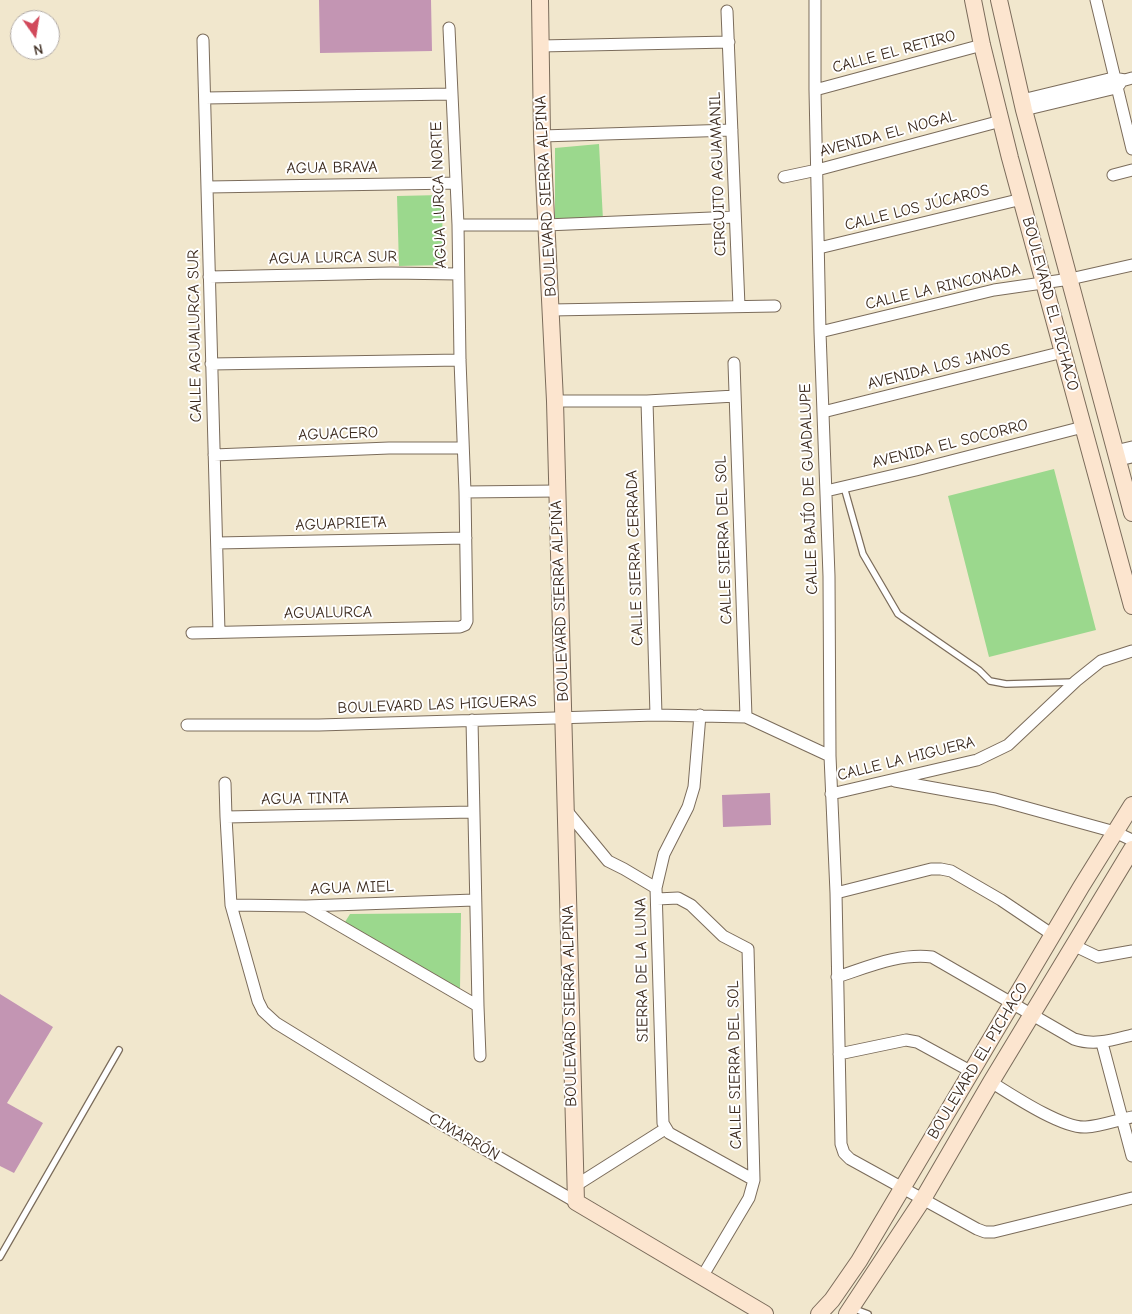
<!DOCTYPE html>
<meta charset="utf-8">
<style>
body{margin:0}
#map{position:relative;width:1132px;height:1314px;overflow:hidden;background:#f1e7cd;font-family:"Comic Neue",sans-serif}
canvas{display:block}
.north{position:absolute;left:10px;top:10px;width:50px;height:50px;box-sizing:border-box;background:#fff;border:1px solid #b1aaa5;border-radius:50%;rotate:167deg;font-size:14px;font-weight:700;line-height:20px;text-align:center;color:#3b2a1e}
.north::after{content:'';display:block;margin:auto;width:18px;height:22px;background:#d1495b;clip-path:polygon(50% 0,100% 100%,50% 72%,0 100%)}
</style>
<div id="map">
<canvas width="1132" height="1314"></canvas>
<div class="north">N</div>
</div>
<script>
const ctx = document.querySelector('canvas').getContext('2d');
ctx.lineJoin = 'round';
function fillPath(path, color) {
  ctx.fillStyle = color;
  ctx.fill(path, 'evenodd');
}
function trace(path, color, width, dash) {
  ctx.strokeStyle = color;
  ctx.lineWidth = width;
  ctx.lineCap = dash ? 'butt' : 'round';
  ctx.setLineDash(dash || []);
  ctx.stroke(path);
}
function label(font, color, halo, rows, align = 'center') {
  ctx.font = font + ' "Comic Neue",sans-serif';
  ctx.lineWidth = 4;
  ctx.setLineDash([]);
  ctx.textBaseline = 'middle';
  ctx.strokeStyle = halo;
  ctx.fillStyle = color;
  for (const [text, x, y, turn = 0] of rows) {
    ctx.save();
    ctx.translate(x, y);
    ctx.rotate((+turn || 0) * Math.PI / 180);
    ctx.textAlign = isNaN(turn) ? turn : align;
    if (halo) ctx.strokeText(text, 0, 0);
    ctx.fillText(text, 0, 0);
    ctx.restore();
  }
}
const green = new Path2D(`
 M599,144L603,220L555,218V148Z
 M442,195L443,265L399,266L397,196Z
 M1054,469L1096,630L989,657L948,496Z
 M461,913L460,991L345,922L350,914Z`);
const building = new Path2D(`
 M319,0H431L432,51L320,53Z
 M770,793L771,825L723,827L722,795Z
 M0,994L53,1027L7,1103L43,1123L14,1173L0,1166Z`);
const lane = new Path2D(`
 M844,487L863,554L898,614L979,670L990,681L1006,684L1074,682
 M0,1257L119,1050
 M852,1308L868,1314`);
const street = new Path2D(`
 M815,0V90L820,332L829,576L830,756L836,893L841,1144L844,1153L850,1159L977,1229L985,1232H994L1132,1198
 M1096,0L1132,149
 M727,11L739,306
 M203,40L219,632
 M540,46L729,42
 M815,90L982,45
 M205,98L451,94
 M1022,100L1113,78L1125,80L1132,78
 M1024,110L1116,88L1120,84
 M542,136L732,130
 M1113,175L1132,170
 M784,177L817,170L1001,121
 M208,187L456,183
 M458,225H546L735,217
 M819,248L1022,199
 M209,277L391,273L458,274
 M551,310L775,306
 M820,332L994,290L1070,279L1132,265
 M734,363L746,717
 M211,364L460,360
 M555,401H647L735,396
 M647,401L656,715
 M823,412L1063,352
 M1115,451L1132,447
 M214,455L389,448H463
 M1118,460L1132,457
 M826,491L916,470L1083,427
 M465,492L557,491
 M217,543L466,538
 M192,633L460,627L465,625L467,621L465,492L460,360L458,225L449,28
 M700,715L694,787L688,807L664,854L656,888L663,1123L669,1133L754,1180
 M187,725H319L656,715L746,717L830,756
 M895,781L995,799L1115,832L1132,840
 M225,783L226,817
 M831,794L977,760L1008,745L1076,681L1101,661L1132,651
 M566,810L608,861L624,869L656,888
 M472,812L226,817L231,905L258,1001L263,1011L276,1023L424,1114L576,1202
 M836,893L931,869H941L951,871L1001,900L1053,935
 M657,899L678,898L691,905L723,936L748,949L754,1180L749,1198L702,1277
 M231,905L306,906L474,900
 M306,906L478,1006L472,720
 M1075,946L1098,957L1132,951
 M837,977C868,967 899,953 932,957L1074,1039C1094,1046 1112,1040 1132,1035
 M478,1006L480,1056
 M1102,1043L1132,1156
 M839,1054L906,1040L917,1042L972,1072
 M991,1082C1012,1095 1063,1129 1086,1127C1101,1126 1117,1120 1132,1117
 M575,1186L665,1129`);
const secondary = new Path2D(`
 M540,0L542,136L555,401L576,1202L765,1314
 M973,0L982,45L1010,158L1132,606
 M999,0L1024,110L1132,513
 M819,1314L832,1300L859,1261L1081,887L1132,805
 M847,1314L923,1199L991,1082L1132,849`);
const streetNames = [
 ["CALLE EL RETIRO",894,52,-15],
 ["AVENIDA EL NOGAL",888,134,-15],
 ["AGUA BRAVA",332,168,-1],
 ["CIRCUITO AGUAMANIL",718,174,-92],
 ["AGUA LURCA NORTE",439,195,-92],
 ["BOULEVARD SIERRA ALPINA",546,196,-93],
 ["CALLE LOS JÚCAROS",917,208,-14],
 ["AGUA LURCA SUR",333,258,-1],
 ["CALLE LA RINCONADA",943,287,-13],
 ["BOULEVARD EL PICHACO",1050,304,75],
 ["CALLE AGUALURCA SUR",195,336,-91],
 ["AVENIDA LOS JANOS",939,367,-14],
 ["AGUACERO",338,434,-2],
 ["AVENIDA EL SOCORRO",950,444,-14],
 ["CALLE BAJÍO DE GUADALUPE",809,489,-92],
 ["AGUAPRIETA",341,524,-2],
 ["CALLE SIERRA DEL SOL",724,540,-92],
 ["CALLE SIERRA CERRADA",635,558,-92],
 ["BOULEVARD SIERRA ALPINA",560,601,-92],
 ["AGUALURCA",328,613,-1],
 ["BOULEVARD LAS HIGUERAS",437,705,-2],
 ["CALLE LA HIGUERA",906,759,-14],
 ["AGUA TINTA",305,799,-1],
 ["AGUA MIEL",352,888,-2],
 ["SIERRA DE LA LUNA",642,970,-91],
 ["BOULEVARD SIERRA ALPINA",570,1006,-91],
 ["BOULEVARD EL PICHACO",978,1061,-59],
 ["CALLE SIERRA DEL SOL",735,1065,-91],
 ["CIMARRÓN",464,1137,30]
];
fillPath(green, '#9bd88d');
fillPath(building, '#c395b3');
trace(lane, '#7b6c5b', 8);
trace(street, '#7b6c5b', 13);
trace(secondary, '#7b6c5b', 18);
trace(lane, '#fff', 5.5);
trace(street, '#fff', 11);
trace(secondary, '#fce5cf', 16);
label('16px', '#3b2a1e', '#fff', streetNames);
</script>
